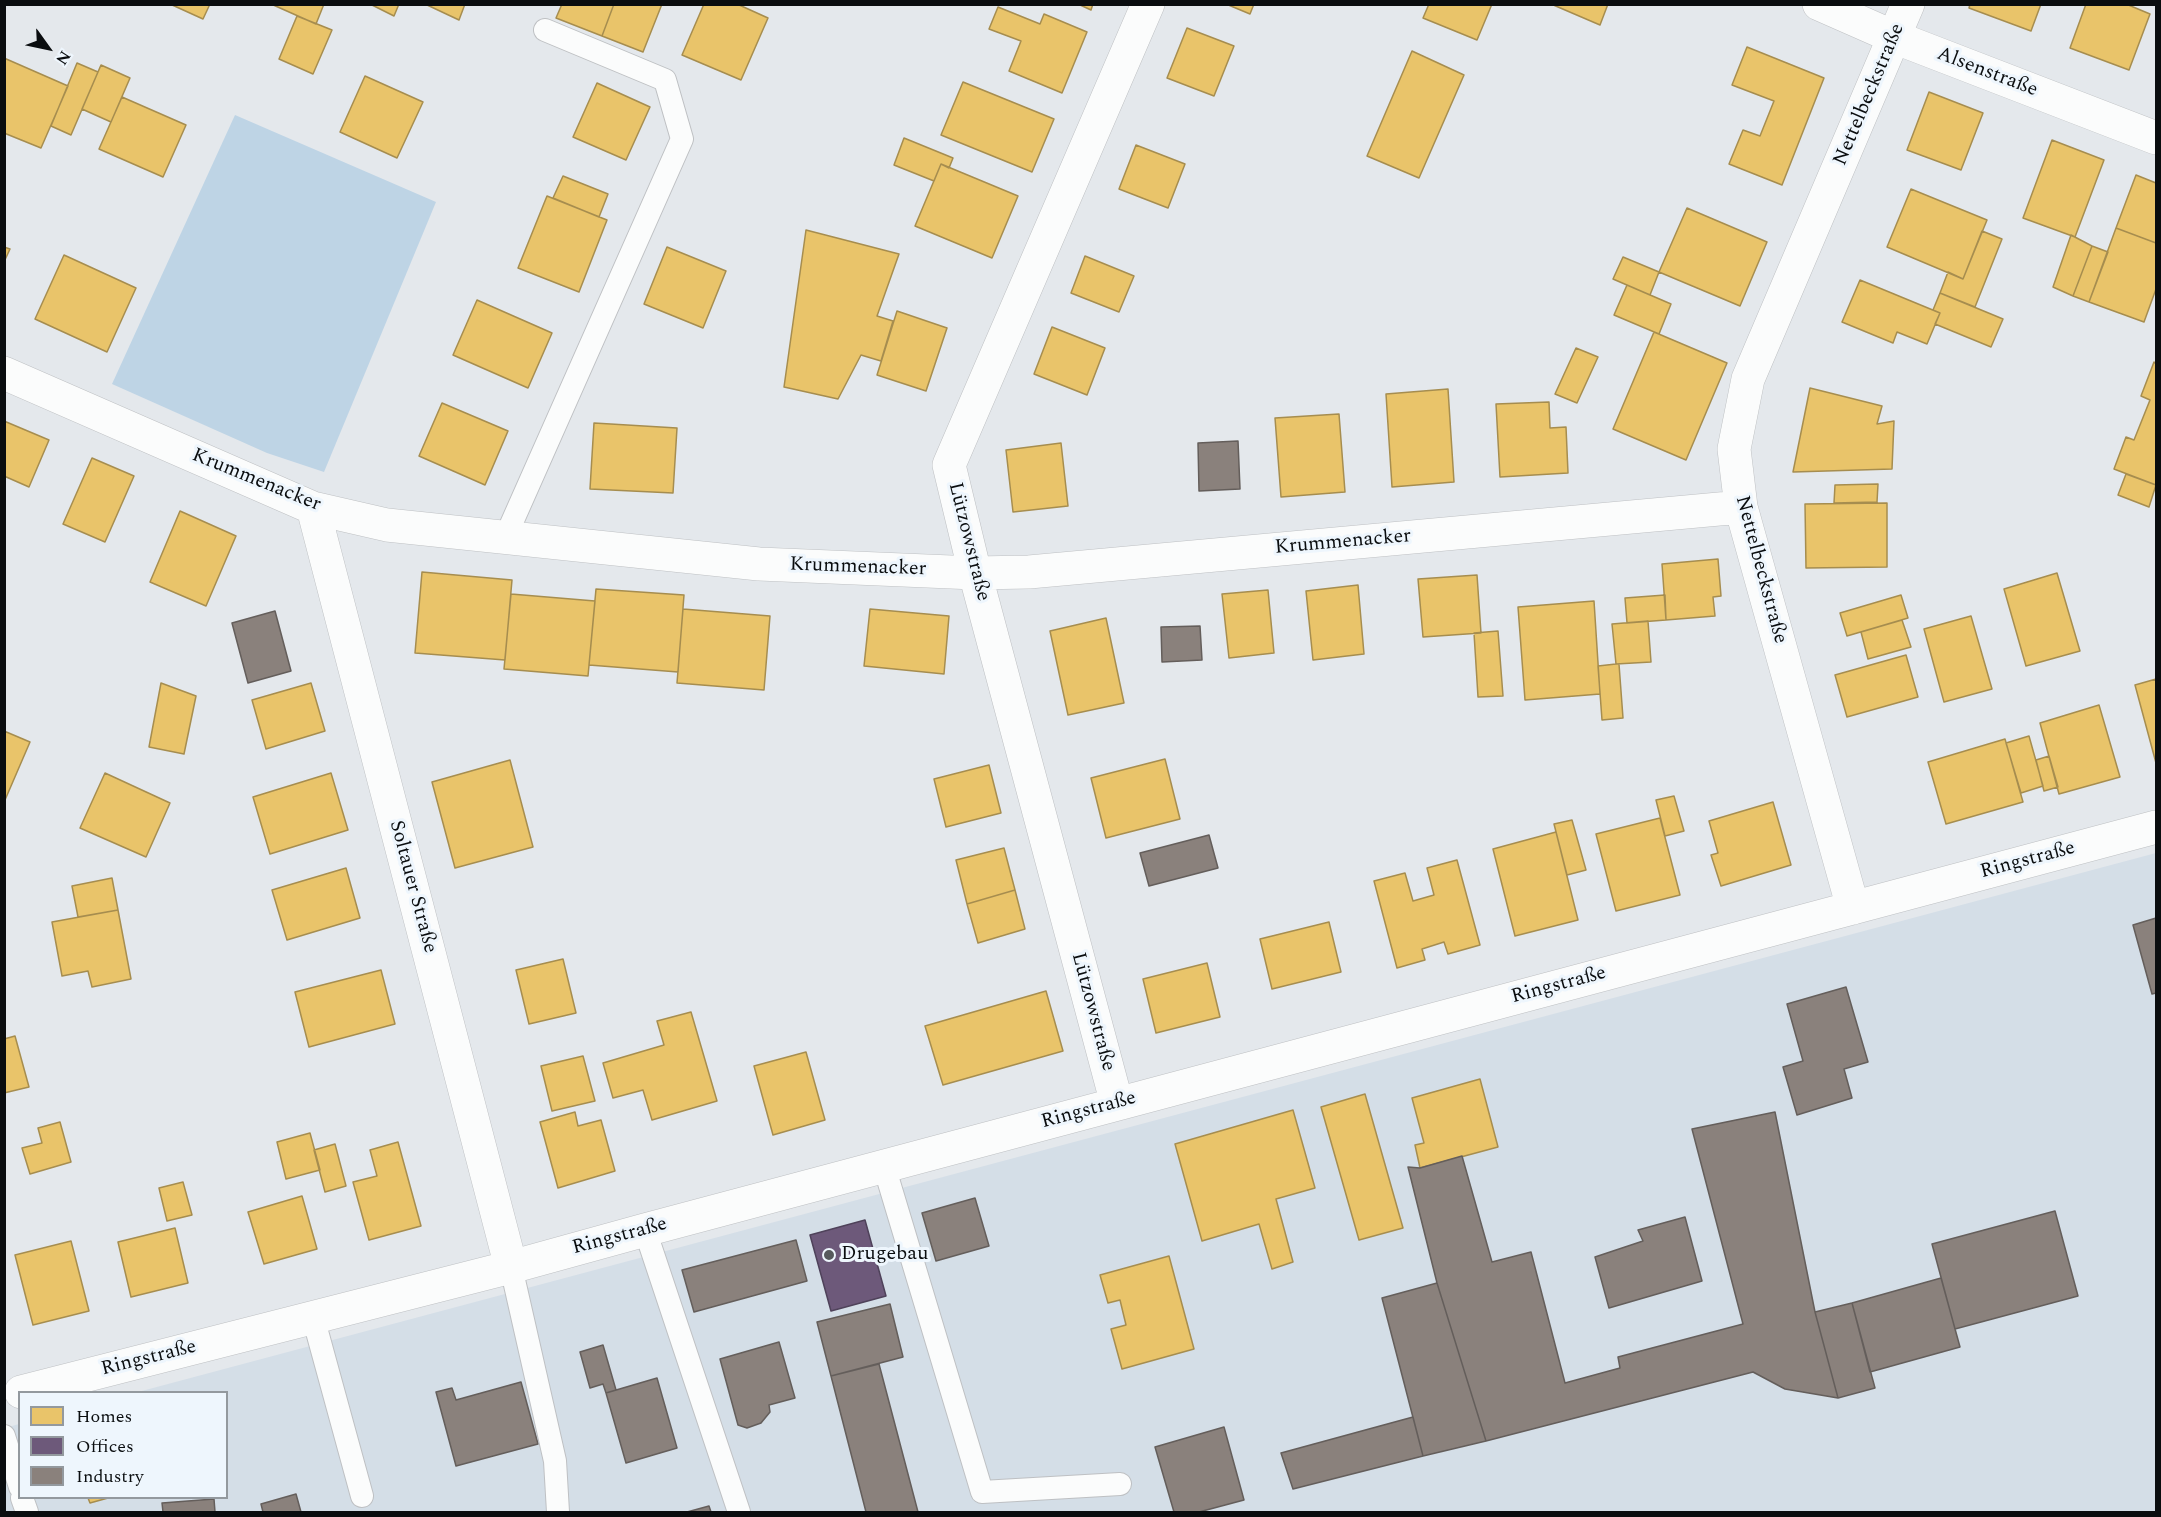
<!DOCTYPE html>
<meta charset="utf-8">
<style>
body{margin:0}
#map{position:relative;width:2161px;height:1517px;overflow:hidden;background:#e4e8ec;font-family:Spectral,serif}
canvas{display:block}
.frame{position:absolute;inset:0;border:6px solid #0a0d0f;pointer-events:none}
.legend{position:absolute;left:18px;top:1391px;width:210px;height:108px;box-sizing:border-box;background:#eef6fd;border:2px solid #93999e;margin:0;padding:8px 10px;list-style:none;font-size:18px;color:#0a0d0f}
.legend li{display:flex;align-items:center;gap:12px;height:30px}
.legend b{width:30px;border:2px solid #93999e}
.north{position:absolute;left:18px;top:18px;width:60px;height:60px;-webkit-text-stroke:4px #eef6fd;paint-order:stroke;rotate:123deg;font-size:16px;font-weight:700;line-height:24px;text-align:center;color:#0a0d0f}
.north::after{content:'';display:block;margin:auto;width:21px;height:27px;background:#0a0d0f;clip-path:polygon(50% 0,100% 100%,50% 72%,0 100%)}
</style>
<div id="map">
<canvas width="2161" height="1517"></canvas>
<div class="frame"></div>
<ul class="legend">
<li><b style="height:16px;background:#e9c46a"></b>Homes</li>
<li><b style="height:16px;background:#6d597a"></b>Offices</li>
<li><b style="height:16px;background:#8a817c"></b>Industry</li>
</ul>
<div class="north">N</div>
</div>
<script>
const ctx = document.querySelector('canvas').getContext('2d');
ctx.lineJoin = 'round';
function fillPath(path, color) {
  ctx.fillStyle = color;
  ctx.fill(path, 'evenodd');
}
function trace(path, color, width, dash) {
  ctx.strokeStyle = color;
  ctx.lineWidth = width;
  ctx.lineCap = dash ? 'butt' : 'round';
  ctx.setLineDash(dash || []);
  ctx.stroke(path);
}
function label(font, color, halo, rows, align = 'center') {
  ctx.font = font + ' Spectral,serif';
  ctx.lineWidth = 6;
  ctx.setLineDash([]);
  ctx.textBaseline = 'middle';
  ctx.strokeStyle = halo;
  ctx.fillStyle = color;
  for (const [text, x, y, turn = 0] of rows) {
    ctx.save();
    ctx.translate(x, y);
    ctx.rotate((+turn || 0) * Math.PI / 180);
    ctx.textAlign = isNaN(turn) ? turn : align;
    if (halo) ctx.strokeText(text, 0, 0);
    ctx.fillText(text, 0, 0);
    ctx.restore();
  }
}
const built = new Path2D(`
 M2156,853V1512H5V1428L19,1424L20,1498H226V1392H138Z`);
const green = new Path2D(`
 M235,115L436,202L324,472L267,453L112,384Z`);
const homes = new Path2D(`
 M170,4H210L203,19Z
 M271,4H324L316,24Z
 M370,4H399L394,16Z
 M425,4H465L459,20Z
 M562,4H614L602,36L556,18Z
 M614,4H662L643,52L602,36Z
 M704,4H737L768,18L741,80L682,55Z
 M1078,4H1093L1091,10Z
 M1226,4H1254L1250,14Z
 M1429,4H1492L1477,40L1423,18Z
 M1551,4H1608L1600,25Z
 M1970,4H2041L2031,31L1969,8Z
 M2086,4H2126L2150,14L2129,70L2070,48Z
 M998,7L1040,24L1044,14L1087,32L1062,93L1009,71L1021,41L989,29Z
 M297,16L332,30L313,74L279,59Z
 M1187,28L1234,46L1214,96L1167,78Z
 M1747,47L1824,78L1782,185L1729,164L1743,130L1760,136L1774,101L1732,85Z
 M1412,51L1464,75L1419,178L1367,156Z
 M4,58L68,86L41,148L4,133Z
 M77,63L98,72L71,135L51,126Z
 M101,65L130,78L111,122L82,109Z
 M365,76L423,102L397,158L340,132Z
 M963,82L1054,119L1032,172L941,135Z
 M597,83L650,107L626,160L573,137Z
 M1929,92L1983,113L1961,170L1907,150Z
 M122,97L186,125L163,177L99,149Z
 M904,138L953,158L949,168L941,164L934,181L894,165Z
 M2052,140L2104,160L2075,237L2023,218Z
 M1136,145L1185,164L1168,208L1119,189Z
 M941,164L1018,196L992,258L915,226Z
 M2136,175L2156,183V243L2116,228Z
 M563,176L608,194L599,217L553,198Z
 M1911,189L1987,220L1963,279L1887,247Z
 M547,196L607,220L579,292L518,268Z
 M1687,208L1767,242L1740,306L1659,272Z
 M2116,228L2156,243V289L2144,322L2089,302Z
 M806,230L899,254L877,316L893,321L881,361L861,355L838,399L784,387Z
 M1982,231L2002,239L1975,307L1940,293L1948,272L1963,279Z
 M2071,235L2092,246L2073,296L2053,287Z
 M2092,246L2108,252L2089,302L2073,296Z
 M4,247L10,249L4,262Z
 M667,247L726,271L703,328L644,304Z
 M64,255L136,288L107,352L35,319Z
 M1085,256L1134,276L1119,312L1071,293Z
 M1623,257L1659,272L1650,295L1613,279Z
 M1860,280L1940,313L1927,344L1897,332L1893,343L1842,322Z
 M1627,285L1671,304L1659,334L1614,315Z
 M1940,293L2003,319L1991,347L1935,324L1940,313L1933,310Z
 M477,300L552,333L528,388L453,355Z
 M897,311L947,328L926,391L877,375Z
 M1052,327L1105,348L1087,395L1034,374Z
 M1654,332L1727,363L1686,460L1613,429Z
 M1576,348L1598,357L1577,403L1555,394Z
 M2154,362L2156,364V485L2114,469L2126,437L2134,440L2150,400L2141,396Z
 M1810,388L1882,406L1877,424L1894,421L1892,469L1793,472Z
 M1448,389L1454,482L1392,487L1386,394Z
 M1549,402L1550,428L1566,427L1568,473L1500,477L1496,404Z
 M442,403L508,431L485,485L419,456Z
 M1339,414L1345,492L1281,497L1275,418Z
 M4,421L49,440L29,487L4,476Z
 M594,423L677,428L673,493L590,489Z
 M1061,443L1068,506L1013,512L1006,450Z
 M92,458L134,476L105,542L63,524Z
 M2126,474L2156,485L2149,507L2118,495Z
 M1878,484L1877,502L1834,503L1835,485Z
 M1887,503V567L1806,568L1805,504Z
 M180,511L236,536L206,606L150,582Z
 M1718,559L1721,596L1713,597L1715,616L1666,620L1662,564Z
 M422,572L512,580L505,660L415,653Z
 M2057,573L2080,651L2026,666L2004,589Z
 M1477,575L1481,633L1423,637L1418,579Z
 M1358,585L1364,654L1313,660L1306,591Z
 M596,589L684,595L678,672L589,665Z
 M1268,590L1274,653L1229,658L1222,594Z
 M511,594L595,601L588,676L504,669Z
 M1665,595L1666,620L1627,623L1625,598Z
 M1901,595L1908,618L1847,636L1840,613Z
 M1594,601L1600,694L1525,700L1518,607Z
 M683,609L770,616L764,690L677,683Z
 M870,609L949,616L944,674L864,666Z
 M1971,616L1992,689L1944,702L1924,629Z
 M1106,618L1124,703L1068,715L1050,631Z
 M1902,620L1911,647L1868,659L1861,632Z
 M1648,621L1651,662L1616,664L1612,624Z
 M1498,631L1503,696L1478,697L1474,633Z
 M1906,655L1918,697L1847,717L1835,675Z
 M1616,664H1619L1623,718L1602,720L1598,666Z
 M2156,679V763L2135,685Z
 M161,683L196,696L184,754L149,747Z
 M311,683L325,731L266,749L252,700Z
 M2099,705L2120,777L2059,794L2040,723Z
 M4,731L30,742L5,800H4Z
 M2029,736L2043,786L2021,793L2006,743Z
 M2005,739L2023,802L1946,824L1928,762Z
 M2049,756L2058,787L2044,791L2036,760Z
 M1165,759L1180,819L1106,838L1091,778Z
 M510,760L533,847L455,868L432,782Z
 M989,765L1001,813L946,827L934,779Z
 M105,773L170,803L146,857L80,828Z
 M331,773L348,830L270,854L253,797Z
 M1674,796L1684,831L1665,836L1656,800Z
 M1773,802L1791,865L1721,886L1711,855L1718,853L1709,821Z
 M1660,818L1680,895L1616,911L1596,834Z
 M1572,820L1586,870L1567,875L1554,824Z
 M1556,832L1578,920L1515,936L1493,849Z
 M1004,848L1015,890L967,904L956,860Z
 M1457,860L1480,945L1448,954L1444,942L1422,949L1425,960L1397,968L1374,881L1405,873L1413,901L1434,895L1427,868Z
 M346,868L360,918L287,940L272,890Z
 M112,878L118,910L78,917L72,886Z
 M1015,890L1025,929L978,943L967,904Z
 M118,910L131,979L92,987L88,971L62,976L52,922Z
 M1329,922L1341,972L1272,989L1260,939Z
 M563,959L576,1013L529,1024L516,970Z
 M1207,963L1220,1017L1156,1033L1143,979Z
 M381,970L395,1024L309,1047L295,992Z
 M1046,991L1063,1051L943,1085L925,1026Z
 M691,1012L717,1101L652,1120L643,1090L613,1098L603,1063L664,1045L657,1021Z
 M15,1036L29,1087L4,1093V1039Z
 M806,1052L825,1120L773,1135L754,1066Z
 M583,1056L595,1101L552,1111L541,1066Z
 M1480,1079L1498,1147L1420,1168L1415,1145L1424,1143L1412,1098Z
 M1365,1094L1403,1228L1359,1240L1321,1107Z
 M1293,1110L1315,1188L1276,1199L1293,1262L1272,1269L1259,1224L1202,1241L1175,1144Z
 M575,1112L578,1126L601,1120L615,1171L558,1188L540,1122Z
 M60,1122L71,1162L30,1174L22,1148L42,1143L38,1128Z
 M310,1133L320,1170L286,1179L277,1142Z
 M398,1142L421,1226L369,1240L353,1182L377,1176L370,1150Z
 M335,1144L346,1186L325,1192L314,1150Z
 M183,1182L192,1215L167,1221L159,1188Z
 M302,1196L317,1249L264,1264L248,1212Z
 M175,1228L188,1283L131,1297L118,1242Z
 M71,1241L89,1311L33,1325L15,1255Z
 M1169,1256L1194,1349L1122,1369L1111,1329L1126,1325L1120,1300L1108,1303L1100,1275Z
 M88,1498H108L90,1503Z`);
const offices = new Path2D(`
 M865,1220L886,1296L831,1311L810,1235Z`);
const industry = new Path2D(`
 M1238,441L1240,489L1199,491L1198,443Z
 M275,611L291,671L248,683L232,623Z
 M1200,626L1202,660L1162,662L1161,627Z
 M1209,835L1218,868L1149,886L1140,853Z
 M2156,918V993L2152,994L2133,925Z
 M1846,987L1868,1062L1844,1069L1852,1098L1797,1115L1783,1067L1803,1061L1787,1004Z
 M1775,1112L1815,1312L1838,1398L1785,1389L1753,1372L1486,1441L1437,1283L1408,1167L1420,1168L1462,1156L1492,1262L1531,1252L1565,1383L1620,1368L1618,1357L1743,1324L1692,1129Z
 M975,1198L989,1246L936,1261L922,1213Z
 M2055,1211L2078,1296L1955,1329L1932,1244Z
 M1685,1217L1702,1281L1609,1308L1595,1257L1643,1241L1638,1230Z
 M796,1240L807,1281L694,1312L682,1270Z
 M1941,1278L1960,1347L1870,1372L1852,1303Z
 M1437,1283L1486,1441L1423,1456L1382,1298Z
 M1852,1303L1875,1388L1838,1398L1815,1312Z
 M890,1304L903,1357L831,1376L817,1322Z
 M779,1342L795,1398L769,1405L770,1412L761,1423L747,1428L738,1425L720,1359Z
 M603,1345L616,1390L606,1393L603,1384L590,1388L580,1352Z
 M879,1364L918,1512H866L831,1376Z
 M657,1378L677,1448L626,1463L606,1393Z
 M521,1382L538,1444L456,1466L436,1392L452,1388L456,1400Z
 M1413,1417L1423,1456L1293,1489L1281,1453Z
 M1224,1427L1244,1500L1199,1512H1174L1155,1447Z
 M296,1494L301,1512H263L261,1504Z
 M214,1499L215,1512H163L162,1503Z
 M709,1506L711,1512H687Z`);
const service = new Path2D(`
 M505,538L682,139L665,80L545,30
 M884,1166L982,1492L1120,1484
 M645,1230L739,1512
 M511,1267L555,1461L558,1512
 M313,1317L362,1496
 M4,1436L20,1487
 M22,1498L27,1512`);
const minor = new Path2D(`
 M1819,4L1894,37L2156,138
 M4,373L313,508L387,525L759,564L975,573L1029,572L1741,507
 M313,508L511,1267
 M1853,908L1741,507L1734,449L1748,379L1908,4
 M1117,1104L975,573L949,465L1148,4
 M21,1392L511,1267L645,1230L2156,827`);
const markers = [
 [829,1255,6,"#565a5c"]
];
const streetNames = [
 ["Alsenstraße",1987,73,21],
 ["Nettelbeckstraße",1870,95,-67],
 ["Krummenacker",256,481,22],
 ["Lützowstraße",968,542,76],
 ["Krummenacker",1343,543,-5],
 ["Krummenacker",858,568,2],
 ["Nettelbeckstraße",1760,570,75],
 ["Ringstraße",2028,861,-15],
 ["Soltauer Straße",412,887,75],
 ["Ringstraße",1559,986,-15],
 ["Lützowstraße",1092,1012,75],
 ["Ringstraße",1089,1111,-15],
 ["Ringstraße",620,1237,-15],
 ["Ringstraße",149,1359,-14]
];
const poiNames = [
 ["Drugebau",841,1255]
];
fillPath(built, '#d4dee7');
fillPath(green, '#bed4e5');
fillPath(homes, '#e9c46a');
trace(homes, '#a68d4f', 1.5);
fillPath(offices, '#6d597a');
trace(offices, '#4f425a', 1.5);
fillPath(industry, '#8a817c');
trace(industry, '#645e5b', 1.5);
trace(service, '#bec0c3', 24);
trace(minor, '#bec0c3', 34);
trace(service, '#fbfcfc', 22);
trace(minor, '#fbfcfc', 33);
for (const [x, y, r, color] of markers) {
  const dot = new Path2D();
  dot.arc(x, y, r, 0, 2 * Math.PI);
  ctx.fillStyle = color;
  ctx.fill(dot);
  trace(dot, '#eef6fd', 2);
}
label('20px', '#0a0d0f', '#eef6fd', streetNames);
label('20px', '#0a0d0f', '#eef6fd', poiNames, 'left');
</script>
